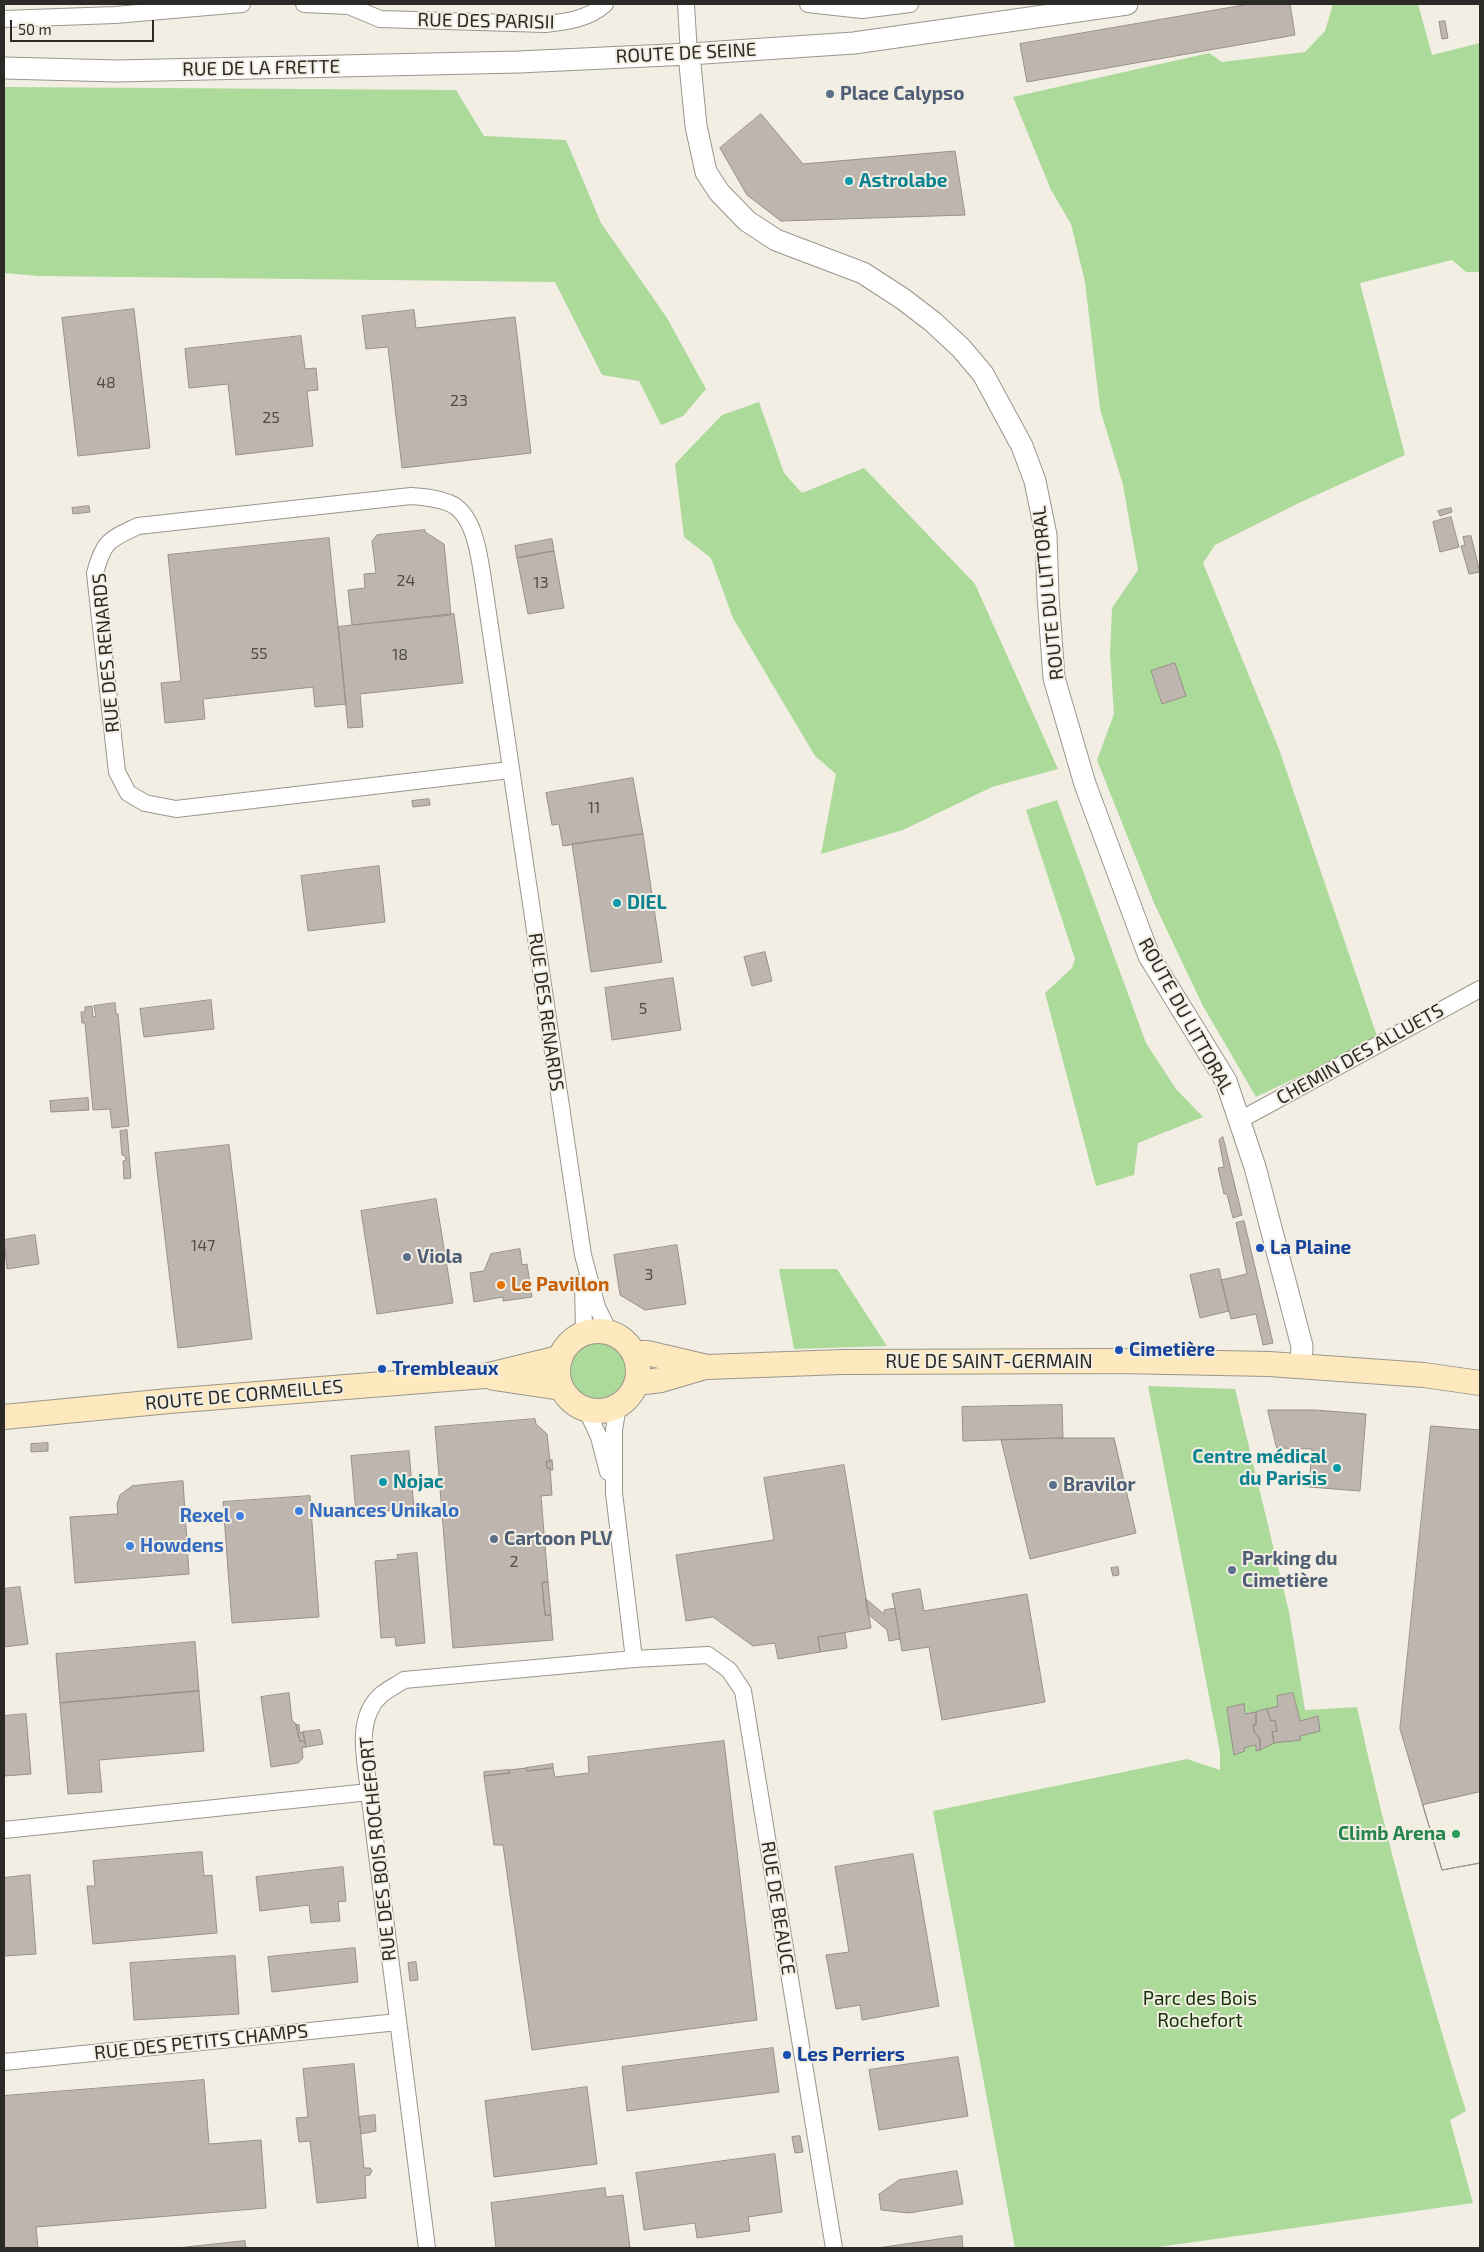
<!DOCTYPE html>
<meta charset="utf-8">
<style>
body{margin:0}
#map{position:relative;width:1484px;height:2252px;overflow:hidden;background:#f2eee4;font-family:"Exo 2",sans-serif}
canvas{display:block}
.frame{position:absolute;inset:0;border:5px solid #2b2a26;pointer-events:none}
.scale{position:absolute;left:10px;top:20px;width:144px;height:22px;box-sizing:border-box;border:2px solid #2b2a26;border-top:0;padding-left:6px;font-size:15px;line-height:18px;white-space:nowrap;color:#2b2a26;-webkit-text-stroke:4px #f2eee4;paint-order:stroke}
</style>
<div id="map">
<canvas width="1484" height="2252"></canvas>
<div class="frame"></div>
<div class="scale">50 m</div>
</div>
<script>
const ctx = document.querySelector('canvas').getContext('2d');
ctx.lineJoin = 'round';
function fillPath(path, color) {
  ctx.fillStyle = color;
  ctx.fill(path, 'evenodd');
}
function trace(path, color, width, dash) {
  ctx.strokeStyle = color;
  ctx.lineWidth = width;
  ctx.lineCap = dash ? 'butt' : 'round';
  ctx.setLineDash(dash || []);
  ctx.stroke(path);
}
function label(font, color, halo, rows, align = 'center') {
  ctx.font = font + ' "Exo 2",sans-serif';
  ctx.lineWidth = 4;
  ctx.setLineDash([]);
  ctx.textBaseline = 'middle';
  ctx.strokeStyle = halo;
  ctx.fillStyle = color;
  for (const [text, x, y, turn = 0] of rows) {
    ctx.save();
    ctx.translate(x, y);
    ctx.rotate((+turn || 0) * Math.PI / 180);
    ctx.textAlign = isNaN(turn) ? turn : align;
    if (halo) ctx.strokeText(text, 0, 0);
    ctx.fillText(text, 0, 0);
    ctx.restore();
  }
}
const green = new Path2D(`
 M1333,4H1418L1432,55L1480,43V272H1466L1452,260L1360,283L1405,455L1301,502L1215,545L1203,563L1279,749L1378,1039L1256,1097L1203,1006L1154,903L1097,760L1114,714L1110,655L1112,608L1138,570L1123,485L1100,409L1085,282L1071,224L1051,190L1013,97L1209,53L1222,62L1305,52L1325,31Z
 M4,87L456,90L484,136L566,140L601,223L667,318L706,389L683,416L661,425L639,381L602,375L555,282L39,276L4,273Z
 M759,402L784,473L802,493L864,468L975,584L1058,769L992,787L903,830L821,854L836,774L815,756L733,618L711,558L684,537L675,464L722,415Z
 M1057,800L1146,1043L1176,1089L1203,1117L1138,1143L1134,1175L1096,1186L1045,993L1072,968L1075,959L1026,810Z
 M779,1269H837L887,1346L794,1349Z
 M569 1371a29 29 0 1 1 58 0a29 29 0 1 1-58 0Z
 M1148,1386L1235,1389L1289,1612L1305,1710L1357,1707C1387,1844 1424,1978 1466,2111L1450,2120L1473,2203L1151,2248H1015L933,1811L1187,1759L1220,1770V1752Z`);
const building = new Path2D(`
 M1250,4H1290L1295,35L1027,82L1020,44Z
 M1445,21L1448,38L1442,39L1439,22Z
 M761,114L803,164L955,151L965,215L781,221L747,195L720,148Z
 M134,309L150,448L78,456L62,318Z
 M414,310L416,328L515,317L531,453L402,468L388,347L366,349L362,316Z
 M301,336L305,369L316,368L318,390L307,391L313,446L236,455L228,384L189,388L185,349Z
 M89,506L90,512L73,514L72,508Z
 M1451,508L1452,512L1440,516L1438,511Z
 M1451,517L1459,547L1440,552L1433,522Z
 M425,530V532L444,544L451,615L352,625L348,590L365,588L364,574L376,573L372,541L377,535Z
 M1471,536L1480,572L1469,574L1461,546L1465,545L1463,537Z
 M329,538L346,704L315,707L313,687L203,699L205,719L165,723L161,683L181,681L168,555Z
 M552,539L554,551L517,558L515,546Z
 M554,551L564,608L528,614L517,558Z
 M454,614L463,683L360,694L363,727L348,728L338,627Z
 M1175,663L1186,696L1162,704L1151,671Z
 M633,778L643,834L563,846L559,824L552,825L546,793Z
 M429,799L430,805L413,807L412,801Z
 M643,834L662,962L591,972L572,844Z
 M379,866L385,922L308,931L301,876Z
 M765,952L772,981L752,986L744,957Z
 M673,978L681,1030L612,1040L605,988Z
 M211,1000L214,1029L144,1037L140,1009Z
 M115,1003L116,1014H118L129,1126L112,1128L110,1109L93,1110L85,1023H82L81,1012H85V1007L92,1006L93,1017L96,1016L94,1006Z
 M88,1098L89,1110L51,1112L50,1101Z
 M127,1130L131,1178L124,1179L123,1161L126,1160L125,1156L122,1155L120,1131Z
 M1223,1137L1242,1215L1233,1218L1227,1194H1224L1218,1168L1224,1167L1219,1140Z
 M229,1145L252,1339L178,1348L155,1153Z
 M436,1199L453,1303L377,1314L361,1211Z
 M1244,1221L1273,1343L1263,1345L1256,1314L1231,1319L1221,1280L1247,1274L1236,1223Z
 M35,1235L39,1264L7,1269L4,1240Z
 M677,1245L686,1304L645,1310L620,1295L614,1255Z
 M520,1249L522,1265L527,1264L532,1297L503,1301V1297L474,1302L470,1273L484,1271L491,1254Z
 M1219,1269L1229,1311L1200,1318L1190,1275Z
 M1062,1405L1063,1438L963,1441L962,1407Z
 M1268,1410H1315L1366,1414L1360,1491L1309,1487L1312,1449L1277,1448Z
 M535,1419L536,1424L547,1434L550,1462H546L547,1468H550L552,1495L541,1496L548,1582L542,1583L545,1615H551L553,1640L453,1648L435,1427Z
 M1431,1426L1480,1430V1863L1442,1870L1400,1729Z
 M1063,1438H1114L1136,1533L1030,1559L1001,1440Z
 M48,1443V1451L31,1452V1444Z
 M409,1451L414,1509L356,1513L351,1456Z
 M552,1460L553,1470H550V1468H547L546,1462Z
 M844,1465L871,1628L818,1637L820,1652L778,1659L775,1643L753,1646L713,1617L686,1621L676,1555L774,1540L764,1478Z
 M183,1481L189,1574L75,1583L70,1517L118,1514L117,1504L120,1495L132,1486Z
 M310,1496L319,1617L232,1623L223,1502Z
 M417,1553L425,1643L396,1646L395,1637L381,1638L375,1561L398,1559L397,1555Z
 M1118,1567L1119,1575L1113,1576L1111,1568Z
 M548,1582L551,1615H545L542,1583Z
 M20,1587L28,1644L4,1647V1589Z
 M920,1589L924,1611L1027,1594L1045,1702L942,1720L929,1647L902,1651L895,1608L892,1594Z
 M866,1599L884,1614V1610L895,1608L900,1639L889,1641L887,1630L868,1614Z
 M845,1633L847,1648L820,1652L818,1637Z
 M195,1642L199,1691L60,1703L56,1654Z
 M199,1691L204,1751L99,1760L102,1792L68,1794L60,1703Z
 M289,1693L292,1720L296,1724L300,1741H305L306,1747L302,1748L303,1758L298,1763L271,1767L261,1697Z
 M1293,1693L1300,1721L1318,1716L1320,1731L1300,1736L1301,1740L1274,1743L1272,1732L1277,1731L1275,1720L1271,1721L1267,1709L1278,1706L1277,1696Z
 M1244,1704L1245,1714L1256,1712V1725H1253L1254,1731L1260,1739V1750L1256,1751V1745L1244,1748L1245,1751L1234,1755L1227,1708Z
 M1267,1709L1271,1721L1275,1720L1277,1731L1272,1732L1274,1743L1260,1750V1739L1254,1731L1253,1725H1256V1712Z
 M26,1714L31,1774L4,1776V1716Z
 M296,1724L299,1725L300,1733L303,1732L305,1741H300Z
 M320,1730L323,1744L306,1747L303,1732Z
 M724,1741L757,2020L532,2050L503,1845H494L484,1776L510,1773L509,1770L526,1768L527,1771L553,1768L555,1777L589,1773L588,1757Z
 M553,1764V1768L527,1771L526,1768Z
 M509,1770L510,1773L484,1776V1772Z
 M1480,1792V1863L1442,1870L1423,1805Z
 M202,1852L204,1876L212,1875L217,1933L93,1944L87,1886H95L93,1861Z
 M913,1854L939,2006L862,2020L860,2005L836,2009L826,1955L849,1952L835,1867Z
 M343,1867L346,1901L338,1902L340,1921L311,1923L309,1905L260,1911L256,1877Z
 M30,1875L36,1954L4,1956V1878Z
 M355,1948L358,1982L272,1992L268,1957Z
 M235,1956L239,2014L134,2020L130,1963Z
 M416,1962L418,1980L410,1981L408,1963Z
 M773,2048L779,2092L627,2111L622,2067Z
 M958,2057L968,2116L879,2130L869,2070Z
 M354,2064L364,2168H370L372,2171L370,2175L365,2176L366,2198L317,2203L310,2141L299,2142L296,2118L308,2117L303,2069Z
 M204,2080L209,2144L261,2140L266,2208L36,2227L38,2248H4V2096Z
 M587,2087L597,2164L494,2177L485,2101Z
 M375,2115L376,2131L361,2134L359,2117Z
 M800,2136L803,2152L795,2153L792,2137Z
 M775,2154L782,2212L748,2217L750,2231L697,2238L695,2223L644,2230L636,2173Z
 M957,2171L963,2204L909,2213L881,2210L879,2194L899,2180Z
 M605,2188L606,2197L623,2195L630,2248H496L491,2203Z
 M962,2236L963,2248H878Z
 M245,2241L246,2248H177Z`);
const minor = new Path2D(`
 M304,4L349,6L380,19L545,24C566,22 589,19 605,4
 M686,4L689,54
 M808,4L862,10L910,4
 M4,19L115,15L242,4
 M510,770L176,809L145,803L128,793L117,772L95,573C104,540 109,540 138,526L411,496C424,497 437,498 449,503C476,513 480,562 484,586L583,1255L597,1307L609,1332
 M1240,1120L1480,989
 M583,1282L584,1332
 M618,1406L614,1430V1493L634,1659
 M586,1409L599,1437L608,1472
 M4,1830L369,1792
 M4,2062L398,2022
 M427,2248L369,1792C366,1761 354,1719 381,1695C388,1689 397,1685 404,1680L634,1659L708,1655L729,1670L743,1691L834,2248`);
const tertiary = new Path2D(`
 M689,54L696,126L706,172L719,192L747,221L776,240L863,273L903,299L933,322L961,348L983,374L1022,446L1035,481L1046,535L1048,596L1054,678L1085,784L1149,956L1226,1081L1255,1167L1302,1346L1301,1365
 M4,68L117,71L519,62L689,54L854,43L1127,4`);
const secondary = new Path2D(`
 M558 1371a40 40 0 1 1 80 0a40 40 0 1 1-80 0Z
 M635,1353H647L707,1367L842,1362L1118,1361L1269,1364L1424,1375L1480,1383
 M494,1378L561,1388
 M637,1383L661,1380L705,1367
 M4,1417L169,1401L485,1376L559,1358`);
const markers = [
 [830,94,5,"#5c6f8a"],
 [849,181,5,"#0f9aa8"],
 [617,903,5,"#0f9aa8"],
 [1260,1248,5,"#1a4fb4"],
 [407,1257,5,"#5c6f8a"],
 [501,1285,5,"#e8710a"],
 [1119,1350,5,"#1a4fb4"],
 [382,1369,5,"#1a4fb4"],
 [1337,1468,5,"#0f9aa8"],
 [383,1482,5,"#0f9aa8"],
 [1053,1485,5,"#5c6f8a"],
 [299,1511,5,"#3f7fe0"],
 [240,1516,5,"#3f7fe0"],
 [494,1539,5,"#5c6f8a"],
 [130,1546,5,"#3f7fe0"],
 [1232,1570,5,"#5c6f8a"],
 [1456,1834,5,"#2e9e5b"],
 [787,2055,5,"#1a4fb4"]
];
const numberNames = [
 ["48",106,383],
 ["23",459,401],
 ["25",271,418],
 ["24",406,581],
 ["13",541,583],
 ["55",259,654],
 ["18",400,655],
 ["11",594,808],
 ["5",643,1009],
 ["147",203,1246],
 ["3",649,1275],
 ["2",514,1562]
];
const streetNames = [
 ["RUE DES PARISII",486,21,1],
 ["ROUTE DE SEINE",686,53,-3],
 ["RUE DE LA FRETTE",261,68,-1],
 ["ROUTE DU LITTORAL",1048,593,-96],
 ["RUE DES RENARDS",106,653,-95],
 ["RUE DES RENARDS",546,1012,82],
 ["ROUTE DU LITTORAL",1186,1016,61],
 ["CHEMIN DES ALLUETS",1360,1054,-29],
 ["RUE DE SAINT-GERMAIN",989,1362],
 ["ROUTE DE CORMEILLES",244,1395,-5],
 ["RUE DES BOIS ROCHEFORT",378,1849,-96],
 ["RUE DE BEAUCE",778,1908,81],
 ["RUE DES PETITS CHAMPS",201,2042,-6]
];
const serviceNames = [
 ["Place Calypso",840,94],
 ["Viola",417,1257],
 ["Bravilor",1063,1485],
 ["Cartoon PLV",504,1539],
 ["Parking du",1242,1559],
 ["Cimetière",1242,1581]
];
const cultureNames = [
 ["Astrolabe",859,181],
 ["DIEL",627,903],
 ["Centre médical",1327,1457,"right"],
 ["du Parisis",1327,1479,"right"],
 ["Nojac",393,1482]
];
const transitNames = [
 ["La Plaine",1270,1248],
 ["Cimetière",1129,1350],
 ["Trembleaux",392,1369],
 ["Les Perriers",797,2055]
];
const foodNames = [
 ["Le Pavillon",511,1285]
];
const shopNames = [
 ["Nuances Unikalo",309,1511],
 ["Rexel",230,1516,"right"],
 ["Howdens",140,1546]
];
const leisureNames = [
 ["Climb Arena",1446,1834]
];
const parkNames = [
 ["Parc des Bois",1200,1999],
 ["Rochefort",1200,2021]
];
fillPath(green, '#acda9a');
fillPath(building, '#beb5ae');
trace(building, '#989089', 1);
trace(minor, '#9a968d', 18);
trace(tertiary, '#9a968d', 23);
trace(secondary, '#9a968d', 26);
trace(minor, '#fff', 16);
trace(tertiary, '#fff', 21);
trace(secondary, '#fde9bd', 24);
for (const [x, y, r, color] of markers) {
  const dot = new Path2D();
  dot.arc(x, y, r, 0, 2 * Math.PI);
  ctx.fillStyle = color;
  ctx.fill(dot);
  trace(dot, '#f2eee4', 2);
}
label('16px', '#504d48', null, numberNames);
label('19px', '#2b2a26', '#f2eee4', streetNames);
label('bold 19px', '#4e5e75', '#f2eee4', serviceNames, 'left');
label('bold 19px', '#0d838f', '#f2eee4', cultureNames, 'left');
label('bold 19px', '#164399', '#f2eee4', transitNames, 'left');
label('bold 19px', '#c56008', '#f2eee4', foodNames, 'left');
label('bold 19px', '#366cbe', '#f2eee4', shopNames, 'left');
label('bold 19px', '#27864d', '#f2eee4', leisureNames, 'right');
label('19px', '#143204', '#f2eee4', parkNames);
</script>
